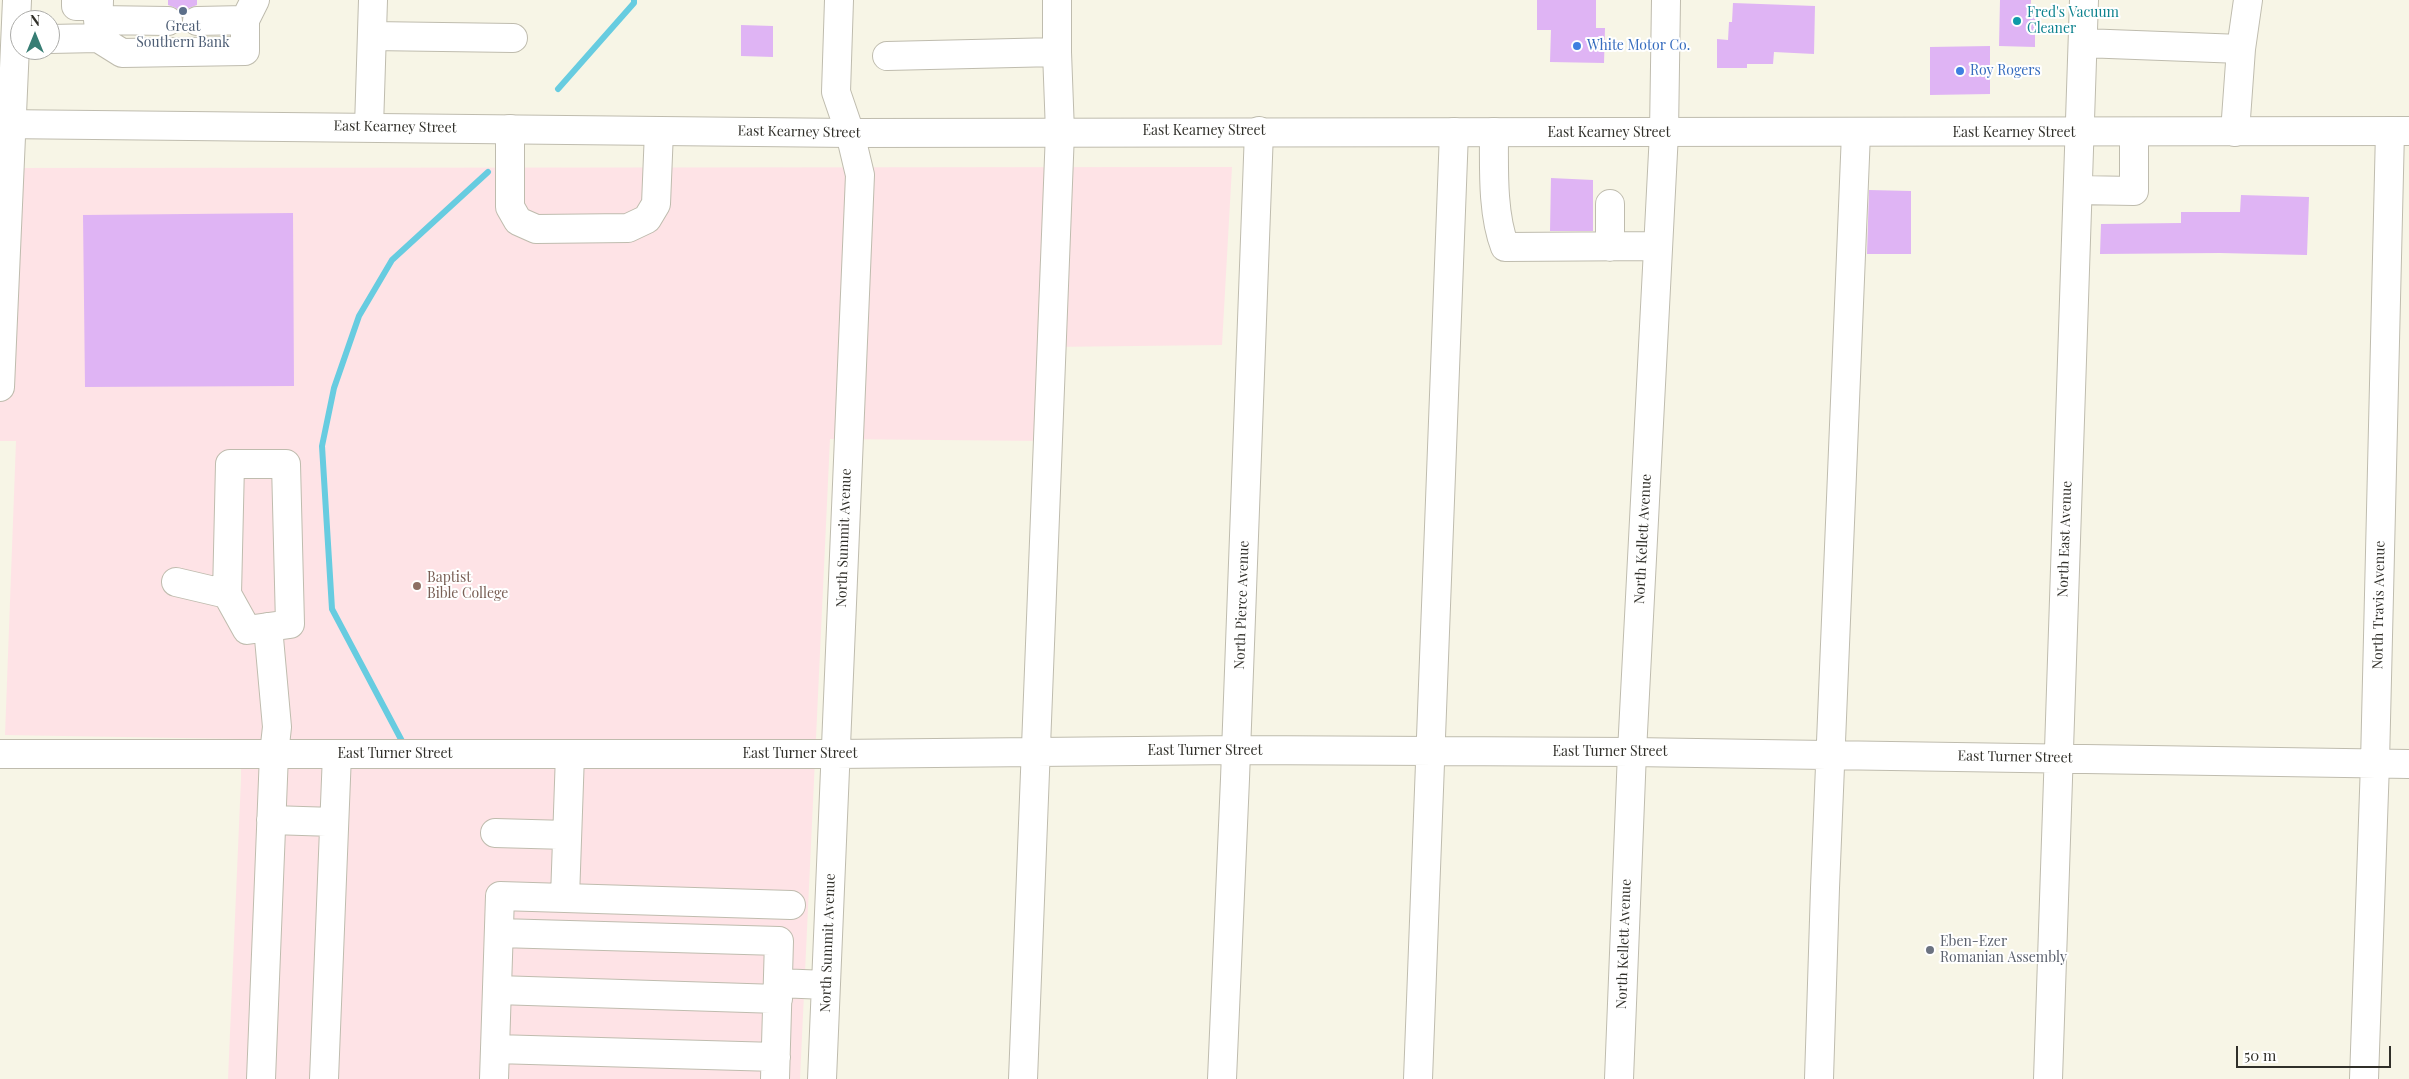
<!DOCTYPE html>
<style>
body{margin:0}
#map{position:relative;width:2409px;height:1079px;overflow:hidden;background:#f7f5e6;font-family:"Playfair Display",serif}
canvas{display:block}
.north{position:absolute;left:10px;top:10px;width:50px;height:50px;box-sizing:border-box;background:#fff;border:1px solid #acaca9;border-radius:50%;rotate:0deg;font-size:14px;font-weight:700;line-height:20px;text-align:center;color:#302f29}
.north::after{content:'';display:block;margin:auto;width:18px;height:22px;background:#377d74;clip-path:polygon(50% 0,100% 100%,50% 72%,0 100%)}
.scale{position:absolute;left:2236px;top:1046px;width:155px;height:22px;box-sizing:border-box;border:2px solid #302f29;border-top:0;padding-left:6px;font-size:15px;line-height:18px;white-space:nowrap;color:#302f29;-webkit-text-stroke:4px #fff;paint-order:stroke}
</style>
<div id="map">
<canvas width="2409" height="1079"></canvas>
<div class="north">N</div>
<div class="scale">50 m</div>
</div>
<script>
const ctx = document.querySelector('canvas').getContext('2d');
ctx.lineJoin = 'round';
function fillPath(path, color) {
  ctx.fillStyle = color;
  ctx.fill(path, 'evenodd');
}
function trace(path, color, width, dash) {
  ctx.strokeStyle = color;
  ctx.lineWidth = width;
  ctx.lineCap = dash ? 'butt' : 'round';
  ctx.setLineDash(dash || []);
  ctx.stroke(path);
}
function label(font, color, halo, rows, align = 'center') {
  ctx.font = font + ' "Playfair Display",serif';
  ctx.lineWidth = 4;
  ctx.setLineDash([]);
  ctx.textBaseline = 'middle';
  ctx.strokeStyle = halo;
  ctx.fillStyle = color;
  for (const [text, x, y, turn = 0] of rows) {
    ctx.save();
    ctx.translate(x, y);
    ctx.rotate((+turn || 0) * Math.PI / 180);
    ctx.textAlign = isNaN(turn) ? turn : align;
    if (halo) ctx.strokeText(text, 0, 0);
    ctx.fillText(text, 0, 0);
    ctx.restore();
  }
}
const education = new Path2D(`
 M1232,167L1222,345L1049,347L1045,441L830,439L800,1079H228L241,779V739L5,735L16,441H0V168Z`);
const stream = new Path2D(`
 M558,89L634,3V0
 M403,743L332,609L322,446L334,388L359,316L392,260L488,172`);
const building = new Path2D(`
 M168,0H197V5L189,8L182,16L176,8L168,5Z
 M1537,0H1596V28H1605L1604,63L1550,62L1551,30H1537Z
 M2000,0H2031L2030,13H2035V47L1999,46Z
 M1733,3L1815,6L1814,54L1774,52L1773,64H1747V68H1717V39L1728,40L1729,22H1732Z
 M741,25L773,26V57L741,56Z
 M1990,46V94L1930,95V47Z
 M1551,178L1593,180V231H1550Z
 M1869,190L1911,191V254H1867Z
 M2241,195L2309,197L2307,255L2220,253L2100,254L2101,224L2181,223V212H2240Z
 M293,213L294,386L85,387L83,215Z`);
const minor = new Path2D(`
 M76,0V6H98
 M1057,0V52
 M98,20L168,21
 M197,21L245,20
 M372,36L513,38
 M98,38L122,53L245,51V20L255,0
 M50,39L98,38L99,0
 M2083,43L2241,49L2235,132
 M2241,49L2248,0
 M887,56L1057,52L1060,132L1023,1079
 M369,127L373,0
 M510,129V207L518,221L536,229L628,228L647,219L656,204L659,131
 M1494,132C1494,167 1492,214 1505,247L1658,246
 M2078,190L2134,191V132
 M1610,204V247
 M0,387L17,0
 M230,464H286L290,624L247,630L227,594Z
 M176,582L227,594
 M0,754H835L1237,750L1632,752L2409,764
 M271,820L334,822
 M495,833L567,835
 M565,898L570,754
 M499,933L779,941L775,1079
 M778,983L826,985
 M497,990L778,999
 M495,1049L776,1057
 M261,1079L274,754L277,727L268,627
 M324,1079L337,754
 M494,1079L500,896L791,905
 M822,1079L860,175L850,133L836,92L839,0
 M1222,1079L1235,779L1259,131
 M1418,1079L1454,132
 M1619,1079L1632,752L1664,133L1666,0
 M1819,1079L1825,888L1856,133
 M2048,1079L2084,0
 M2364,1079L2375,763L2390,131`);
const major = new Path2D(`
 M0,124L850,133L2409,131`);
const markers = [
 [183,11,5,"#5c6f8a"],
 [2017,21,5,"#0f9aa8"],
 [1577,46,5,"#3f7fe0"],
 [1960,71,5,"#3f7fe0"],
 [417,586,5,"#8d6e63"],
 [1930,950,5,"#6b7280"]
];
const cultureNames = [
 ["Fred's Vacuum",2027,13],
 ["Cleaner",2027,29]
];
const serviceNames = [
 ["Great",183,27],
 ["Southern Bank",183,43]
];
const shopNames = [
 ["White Motor Co.",1587,46],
 ["Roy Rogers",1970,71]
];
const streetNames = [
 ["East Kearney Street",395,127,1],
 ["East Kearney Street",1204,131],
 ["East Kearney Street",799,132,1],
 ["East Kearney Street",1609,133],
 ["East Kearney Street",2014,133],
 ["North Summit Avenue",844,538,-88],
 ["North Kellett Avenue",1643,539,-87],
 ["North East Avenue",2065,539,-88],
 ["North Pierce Avenue",1242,605,-88],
 ["North Travis Avenue",2379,605,-89],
 ["East Turner Street",1205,751],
 ["East Turner Street",1610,752],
 ["East Turner Street",395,754],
 ["East Turner Street",800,754],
 ["East Turner Street",2015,757,1],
 ["North Summit Avenue",828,943,-88],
 ["North Kellett Avenue",1624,944,-88]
];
const educationNames = [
 ["Baptist",427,578],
 ["Bible College",427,594]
];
const worshipNames = [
 ["Eben-Ezer",1940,942],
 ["Romanian Assembly",1940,958]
];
fillPath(education, '#fee3e6');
trace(stream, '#67cce0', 6);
fillPath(building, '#dfb4f4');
trace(minor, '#bfbcae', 30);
trace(major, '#bfbcae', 30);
trace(minor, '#fff', 28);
trace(major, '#fff', 28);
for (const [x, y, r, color] of markers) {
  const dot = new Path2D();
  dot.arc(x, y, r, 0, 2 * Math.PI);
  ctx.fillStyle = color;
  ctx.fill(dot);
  trace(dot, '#fff', 2);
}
label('14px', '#0d838f', '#fff', cultureNames, 'left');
label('14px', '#4e5e75', '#fff', serviceNames);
label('14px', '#366cbe', '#fff', shopNames, 'left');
label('14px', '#302f29', '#fff', streetNames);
label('14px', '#785e54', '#fff', educationNames, 'left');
label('14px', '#5b616d', '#fff', worshipNames, 'left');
</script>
